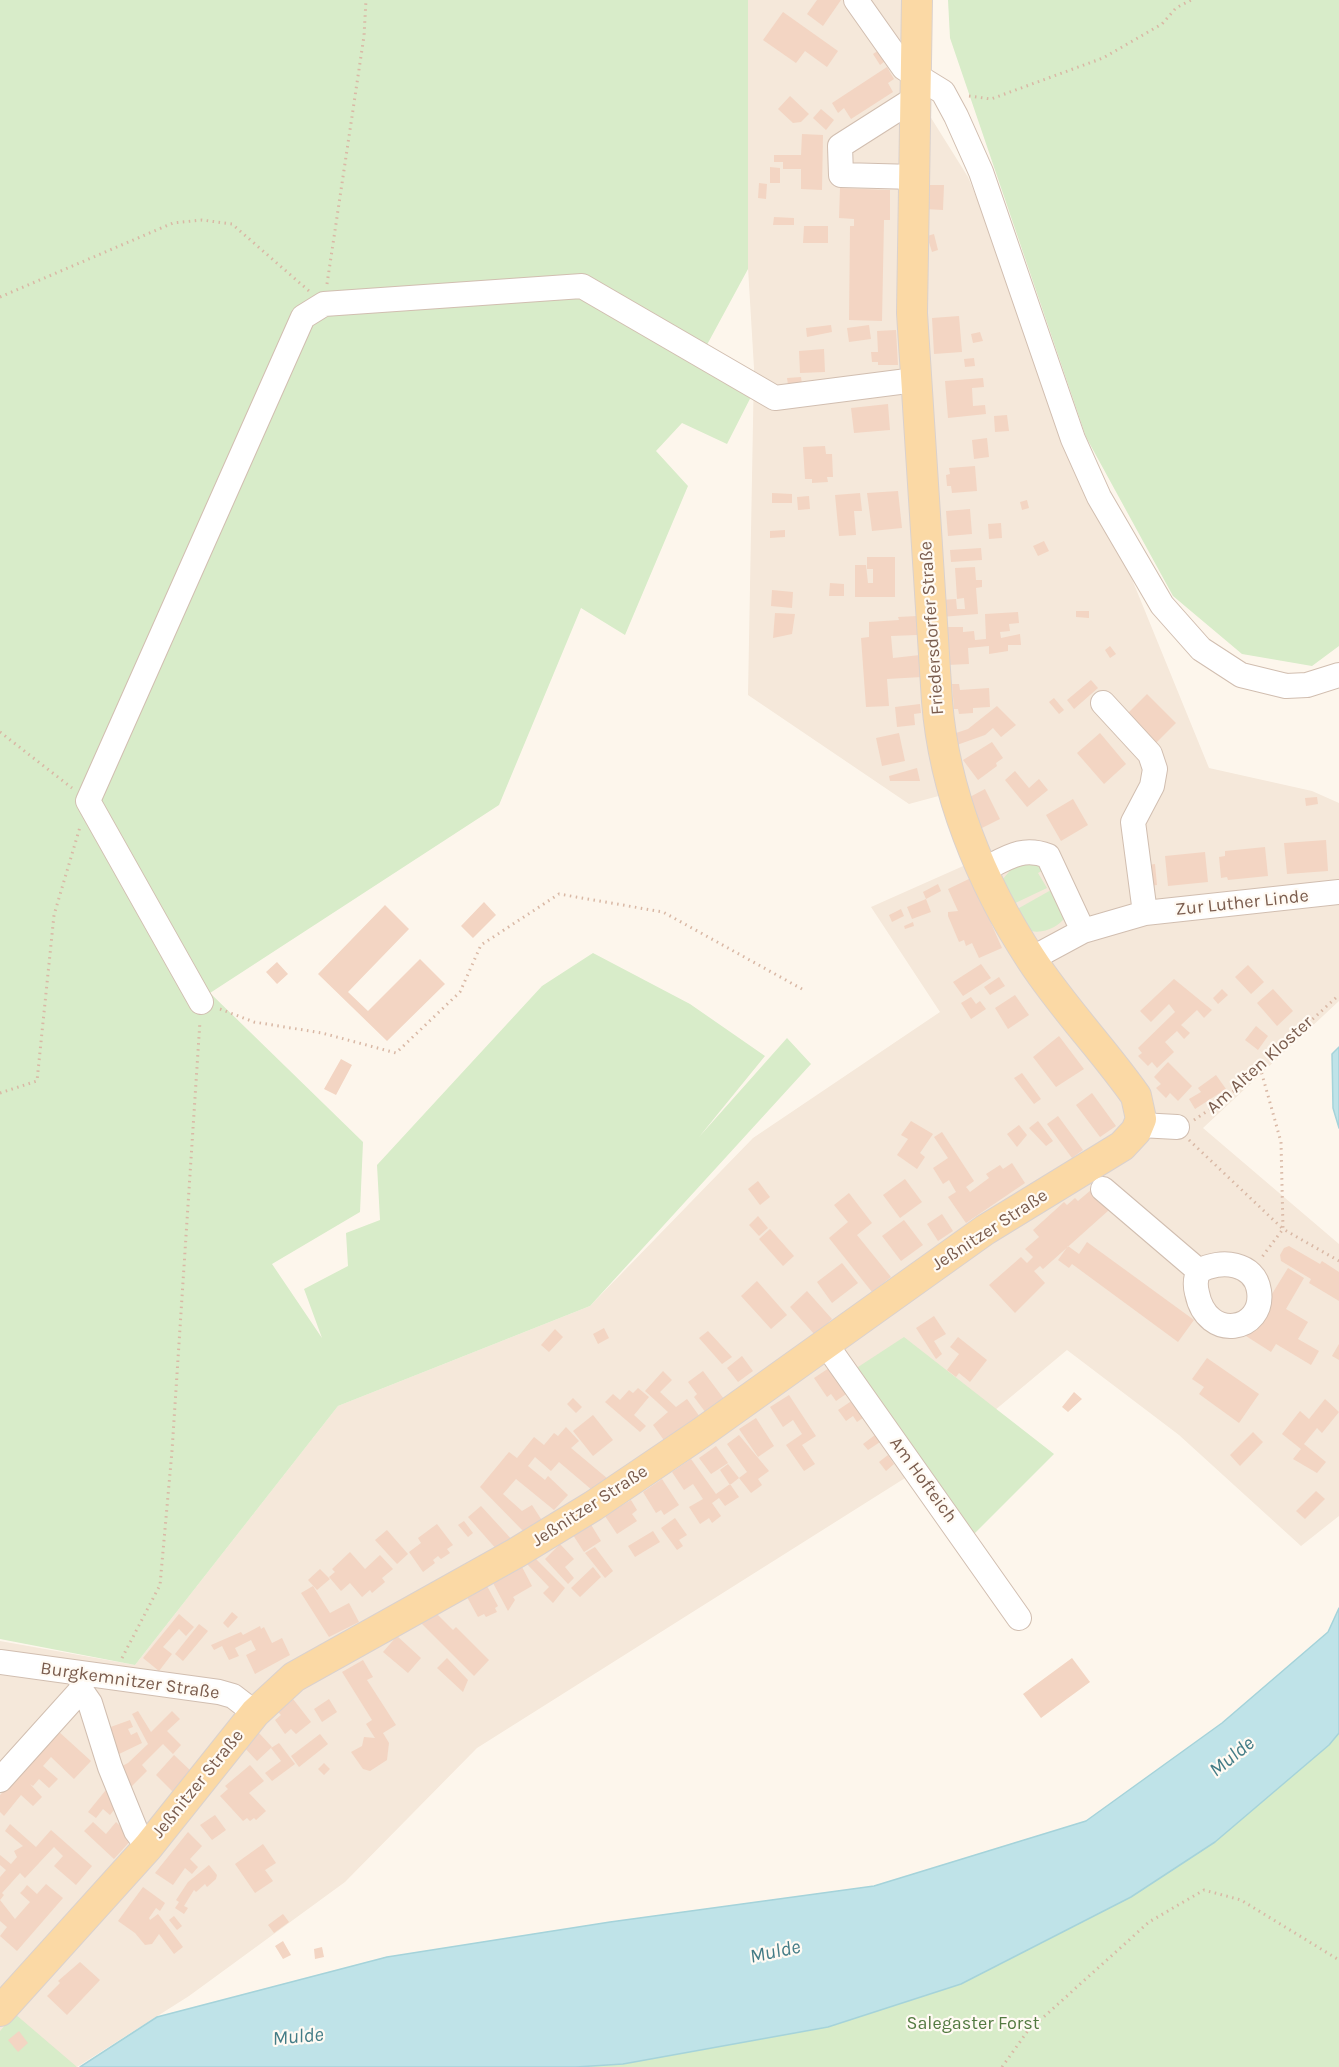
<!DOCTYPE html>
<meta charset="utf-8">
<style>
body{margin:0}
canvas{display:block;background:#fdf6ec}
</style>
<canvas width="1339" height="2067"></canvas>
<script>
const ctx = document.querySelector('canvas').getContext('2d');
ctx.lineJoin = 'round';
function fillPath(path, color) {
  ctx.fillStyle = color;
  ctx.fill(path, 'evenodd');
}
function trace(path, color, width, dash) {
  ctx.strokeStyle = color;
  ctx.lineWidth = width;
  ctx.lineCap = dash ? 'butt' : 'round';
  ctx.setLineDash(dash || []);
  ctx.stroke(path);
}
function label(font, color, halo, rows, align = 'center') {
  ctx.font = font + ' Karla,sans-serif';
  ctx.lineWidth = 4.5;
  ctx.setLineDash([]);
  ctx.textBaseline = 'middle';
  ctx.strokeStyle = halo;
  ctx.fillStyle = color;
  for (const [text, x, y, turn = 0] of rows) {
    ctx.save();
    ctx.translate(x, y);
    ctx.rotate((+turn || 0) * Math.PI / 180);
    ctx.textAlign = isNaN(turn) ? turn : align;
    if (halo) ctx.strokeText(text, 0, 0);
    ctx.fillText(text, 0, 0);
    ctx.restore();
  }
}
const residential = new Path2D(`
 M732,0H930L928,113L968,177L1209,768L1312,791L1339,803V1001L1203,1128L1339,1244V1516L1301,1546L1179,1435L1067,1350L940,1456L477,1748L345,1882L189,1996L77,2067L0,2031V1641L135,1665L338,1406L590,1306L753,1138L940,1012L871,907L970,863L946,794L909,804L748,695L754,368Z`);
const green = new Path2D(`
 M0,0H748V269L702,354L757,385L727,444L682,423L656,451L688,486L625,635L581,608L499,805L210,993L363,1142L360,1212L272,1264L322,1338L304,1289L348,1266L346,1233L380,1220L377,1165L542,986L593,953L690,1004L765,1056L699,1137L787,1038L811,1064L590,1306L338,1406L135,1665L0,1639Z
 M948,0H1339V646L1312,666L1242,654L1173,596L1086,437L950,38Z
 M1031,860L1045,869L1038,873L1047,888L1009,906L1002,880L1014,866Z
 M1051,890L1065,917C1059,928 1037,937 1025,928C1020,924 1016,917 1012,912Z
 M904,1337L1054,1454L974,1534L855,1369Z
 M1339,1733V2067H576L623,2064L961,1984L1131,1897L1215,1842L1329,1745Z
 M15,2014L77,2067H0V2031Z`);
const water = new Path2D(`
 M1339,1047V1128L1333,1108L1332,1054Z
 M1339,1608V1733L1329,1745L1215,1842L1131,1897L961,1984L828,2027L623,2064L576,2067H80L157,2017L387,1957L610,1922L874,1886L1086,1821L1222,1723L1328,1632Z`);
const building = new Path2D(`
 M817,0H841L823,26L807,14Z
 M783,12L838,51L827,67L805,51L796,63L763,40Z
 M882,48L889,58L880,65L873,54Z
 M887,67L894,79L888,83L893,92L851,119L844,108L838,113L832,103Z
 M790,96L809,114L801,122L793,123L778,109Z
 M821,109L834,120L826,130L813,118Z
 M802,134L823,135L822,190L801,189V169H783V162H774V155H801Z
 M770,167L780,168V183H770Z
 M759,183L767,184L766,199L758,198Z
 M926,185H944L943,210L925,209Z
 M840,188L890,190V220H884L882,321L849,320L850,226H854V219L839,218Z
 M774,217L794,218V225H773Z
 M804,226H828V243H803Z
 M934,234L938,250L932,252L927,236Z
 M959,316L962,352L934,354L932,318Z
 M831,325L832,332L807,337L806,328Z
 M869,325L871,339L849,342L847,328Z
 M896,330L898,365H878V362H872L871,352H878L877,331Z
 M980,332L983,341L973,343L971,334Z
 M824,349L825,372L800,373L799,351Z
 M974,358L975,366L965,367L964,359Z
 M801,377L802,384L788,385L787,378Z
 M983,378L984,387L972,388L973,406L985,405L986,414L948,418L945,381Z
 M888,404L890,430L854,433L851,408Z
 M1007,415L1009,431L995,432L994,416Z
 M987,438L989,457L974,459L972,440Z
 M825,446L826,454H832L833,477H827L828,482L812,483V479H805L803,447Z
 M975,466L977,491L952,493L951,486H947L946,475L950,474L949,468Z
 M898,491L902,528L872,531L867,493Z
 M772,493L792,494V503H772Z
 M860,493L862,511H854L856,535L839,536L835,495Z
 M809,496L810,509L798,510L797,497Z
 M1027,500L1029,508L1022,510L1020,502Z
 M970,509L972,534L948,536L946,511Z
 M1001,523L1002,538L989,539L988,524Z
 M785,530V537L770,538V531Z
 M1044,541L1049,551L1038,556L1033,546Z
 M981,548L982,560L951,562L950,550Z
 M867,557H895V597H855V565H866L868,583H873V569H867Z
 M975,567L976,580H982V587L976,588L978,614L941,617L940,600L956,599L957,609H965L964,598L957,599L955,568Z
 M830,583L844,584V596H829Z
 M772,590L793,592L792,608L771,606Z
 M1076,611H1089V618L1076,617Z
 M1018,612L1019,623L1009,624L1010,631L1000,632L1001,638L1020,634L1021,645H1008V651L989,654V646L968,648L969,664L947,665L942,627H963V632L974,631L975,640L986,639L985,614Z
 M775,613L795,614L792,634L773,638Z
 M917,616V635L891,636L893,658L920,655L922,677L887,679L889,706L866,707L861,638L869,637V622L899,620L898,617Z
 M1110,646L1116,654L1110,658L1105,650Z
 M1091,680L1098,688L1074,709L1067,700Z
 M952,684H959L960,690L989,688L990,707L973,708V713L959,714L958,709H954Z
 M1147,694L1176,723L1156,743L1127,714Z
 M1054,698L1064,710L1059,714L1049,702Z
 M920,704L921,713L914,714L915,725L897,727L895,707Z
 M997,706L1016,725L1001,737L993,728L985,735L954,746L950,735L968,729Z
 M899,733L905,761L882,766L876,738Z
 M1100,733L1126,764L1104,784L1077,753Z
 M992,742L1003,758L996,763L997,766L978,780L963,760Z
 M917,768L920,781H890L889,776Z
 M1015,771L1029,788L1039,779L1048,790L1027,807L1005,780Z
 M985,789L1000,819L980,829L966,799Z
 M1317,797L1318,804L1306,806L1305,798Z
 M1073,799L1088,825L1061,841L1046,815Z
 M1326,840L1328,871L1287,874L1284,843Z
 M1265,847L1268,876L1228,880L1227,877L1221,878L1219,857L1225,856V851Z
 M1205,852L1208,882L1168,886L1165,856Z
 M1155,864L1157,885L1150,886L1148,865Z
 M971,878L1002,948L979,958L972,943L966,946L964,940L959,942L948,916V912L958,911L948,889Z
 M938,884L941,891L926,899L923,892Z
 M926,899L931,912L912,919L907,907Z
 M484,902L496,915L473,938L461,926Z
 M385,905L409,929L348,992L368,1011L420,959L445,984L387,1041L318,974Z
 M901,909L904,916L892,922L889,915Z
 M913,922L914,926L905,929L904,926Z
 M277,962L288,974L277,984L266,972Z
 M981,964L991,978L963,996L953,982Z
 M1248,965L1264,982L1251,994L1235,977Z
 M999,977L1005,986L990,995L984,987Z
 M1174,979L1212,1010L1204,1018L1197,1010L1181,1025L1190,1033L1184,1039L1177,1031L1165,1042L1174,1052L1157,1068L1152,1062L1148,1066L1138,1056L1142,1053L1138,1048L1175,1012L1169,1004L1151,1022L1140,1011Z
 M1222,989L1228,995L1218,1004L1213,998Z
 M1273,989L1293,1011L1277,1026L1257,1003Z
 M1015,995L1029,1015L1008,1029L995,1008Z
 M971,997L976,1004L980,1001L986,1009L971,1019L961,1003Z
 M1256,1026L1268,1036L1258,1050L1245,1040Z
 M1059,1036L1084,1069L1056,1087L1033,1057Z
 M341,1059L352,1065L336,1095L324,1089Z
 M1168,1062L1192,1086L1178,1101L1170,1093L1166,1098L1156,1088L1161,1084L1154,1077Z
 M1022,1073L1041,1099L1034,1104L1014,1078Z
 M1216,1075L1226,1089L1195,1109L1189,1099L1201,1092L1198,1088Z
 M1092,1093L1116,1126L1100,1137L1076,1105Z
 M1058,1116L1083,1150L1072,1158L1047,1124Z
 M911,1121L933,1134L920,1153L925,1157L917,1169L897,1155L908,1139L901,1135Z
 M1038,1121L1053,1141L1046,1146L1029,1128Z
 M1019,1125L1027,1135L1017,1147L1007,1134Z
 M942,1132L974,1181L966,1187L970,1192L989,1178L986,1174L1000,1165L1003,1169L1012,1163L1025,1183L966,1223L948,1197L956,1192L949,1180L943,1184L933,1168L948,1158L934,1137Z
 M905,1179L922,1202L900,1218L883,1195Z
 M758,1181L770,1197L760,1205L748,1189Z
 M1091,1190L1109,1210L1043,1269L1040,1266L1034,1271L1045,1283L1015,1313L989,1285L1021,1257L1027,1263L1033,1257L1025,1249L1039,1237L1033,1230L1064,1202L1067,1205L1075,1198L1078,1201Z
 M849,1193L872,1223L857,1235L891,1277L872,1292L829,1238L848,1222L834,1205Z
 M942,1214L953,1231L938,1241L927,1224Z
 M758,1216L768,1228L759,1236L749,1225Z
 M904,1220L923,1245L901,1261L882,1236Z
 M770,1229L794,1256L783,1266L759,1239Z
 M1087,1242L1194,1320L1178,1342L1072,1264L1069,1268L1058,1260L1068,1246L1079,1254Z
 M1289,1246L1320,1264L1322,1261L1339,1272V1301L1309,1283L1311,1279L1281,1261L1280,1255L1284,1248Z
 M842,1263L858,1283L832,1303L817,1282Z
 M1288,1268L1304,1278L1286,1309L1308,1322L1298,1339L1319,1351L1311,1365L1276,1344L1271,1352L1246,1336Z
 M757,1281L787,1315L771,1329L741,1296Z
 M807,1291L832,1319L815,1335L790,1307Z
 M934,1316L946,1334L934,1341L942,1354L936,1359L916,1328Z
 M604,1328L609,1338L598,1344L593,1334Z
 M555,1329L563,1337L549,1352L541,1345Z
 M708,1331L732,1357L722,1364L699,1338Z
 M958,1337L987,1360L970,1382L959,1373L956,1377L947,1370L959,1354L950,1347Z
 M1339,1344V1360L1332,1356Z
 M742,1356L753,1371L738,1382L727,1368Z
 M1207,1358L1259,1394L1239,1423L1199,1394L1204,1387L1192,1379Z
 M832,1366L845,1385L841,1387L846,1394L836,1401L831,1394L827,1397L814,1378Z
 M663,1371L672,1380L660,1392L676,1407L687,1399L700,1417L666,1443L653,1425L668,1412L645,1391Z
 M703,1371L724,1399L706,1413L694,1397L697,1394L688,1382Z
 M638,1388L649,1397L634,1415L646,1426L640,1432L605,1402L613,1394L620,1400L629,1390L633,1393Z
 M1074,1392L1082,1399L1068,1412L1062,1407Z
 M789,1395L816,1436L802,1445L815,1464L804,1471L786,1445L802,1434L793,1420L783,1427L770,1407Z
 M573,1398L582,1407L576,1413L567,1404Z
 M856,1398L867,1415L857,1422L853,1416L846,1421L838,1410Z
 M1325,1399L1339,1412L1322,1433L1317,1428L1304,1444L1326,1462L1317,1473L1293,1459L1301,1449L1282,1434L1300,1411L1309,1419Z
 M593,1415L613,1440L593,1456L573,1431Z
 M756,1418L774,1446L758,1457L739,1429Z
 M566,1427L579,1441L571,1448L608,1479L592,1490L559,1462L551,1471L535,1457L528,1466L545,1480L548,1476L568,1495L554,1510L516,1479L503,1494L522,1511L532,1505L543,1522L525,1533L480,1487L509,1452L517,1458L534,1437L544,1445L554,1433L558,1436Z
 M1253,1432L1263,1442L1240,1466L1230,1455Z
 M739,1435L769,1471L758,1479L762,1485L751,1493L739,1478L747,1472L727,1444Z
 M875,1435L880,1442L868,1450L863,1444Z
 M716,1446L728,1463L711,1474L699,1458Z
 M888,1455L894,1464L886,1471L879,1462Z
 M691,1459L716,1494L730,1484L739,1497L725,1506L719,1498L712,1503L721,1516L712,1523L709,1518L700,1524L689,1507L703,1499L693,1484L684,1490L672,1472Z
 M728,1464L739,1478L730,1485L720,1470Z
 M662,1479L679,1505L664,1515L661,1510L656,1513L643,1492Z
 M1316,1491L1325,1499L1305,1519L1296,1511Z
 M631,1500L637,1510L632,1514L637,1521L617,1534L605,1516Z
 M481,1506L514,1542L498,1551L468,1517Z
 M675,1518L687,1535L679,1540L683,1546L677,1550L661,1528Z
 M464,1521L473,1533L468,1537L458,1525Z
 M590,1523L601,1541L584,1552L573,1535Z
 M437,1524L453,1545L447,1549L450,1553L441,1559L438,1556L433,1560L435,1563L423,1572L409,1552L421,1543L418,1538Z
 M387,1530L408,1554L397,1564L375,1540Z
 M653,1531L660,1542L635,1557L628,1546Z
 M560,1544L574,1559L565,1567L574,1578L568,1584L545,1559Z
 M595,1547L613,1571L605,1578L585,1553Z
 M350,1552L365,1569L380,1555L393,1569L382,1578L385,1582L372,1593L370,1590L362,1597L350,1583L341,1591L329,1577L335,1572L332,1569Z
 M536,1559L565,1588L553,1603L543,1593L549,1587L527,1564Z
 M522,1567L532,1586L513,1597L515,1600L508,1611L493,1583Z
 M593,1567L601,1577L580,1597L571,1588Z
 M320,1569L330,1579L317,1590L308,1580Z
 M313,1586L330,1613L349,1603L359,1622L329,1637L301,1593Z
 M487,1586L498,1606L495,1608L497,1612L486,1617L484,1614L478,1617L467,1597Z
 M232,1612L238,1617L228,1628L223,1623Z
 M435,1612L453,1630L456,1627L489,1660L474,1676L420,1622Z
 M179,1614L194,1627L186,1636L179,1629L163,1647L172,1654L159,1671L143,1658Z
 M199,1624L208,1631L183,1661L175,1654Z
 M260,1626L261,1629L264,1627L272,1643L282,1638L290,1655L255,1674L246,1655L256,1650L251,1640L235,1648L239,1656L229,1660L222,1646L214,1650L211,1645L241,1632L243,1635Z
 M397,1636L421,1658L408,1673L383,1652Z
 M447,1658L468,1680L463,1692L437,1668Z
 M1072,1658L1090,1682L1041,1718L1023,1694Z
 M363,1660L373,1677L367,1680L396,1725L383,1733L389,1743L387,1760L370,1771L363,1769L351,1752L362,1746L364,1737L375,1738L366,1724L372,1720L342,1672Z
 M293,1699L311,1722L296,1734L291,1729L285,1734L275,1720L281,1715L277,1711Z
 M329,1699L337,1712L322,1722L314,1709Z
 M138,1711L151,1732L172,1711L180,1719L167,1731L181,1745L173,1754L163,1744L142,1765L147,1771L128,1790L118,1768L128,1763L148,1744L132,1714Z
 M130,1720L133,1727L128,1729L131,1735L137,1732L142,1743L117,1755L105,1729Z
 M58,1731L91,1761L74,1779L51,1757L43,1766L58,1779L49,1788L39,1779L33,1786L30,1784L42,1797L33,1806L21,1795L4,1816L0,1812V1795Z
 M258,1732L272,1747L257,1761L243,1746Z
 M320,1734L328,1744L299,1767L291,1756Z
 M279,1743L295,1764L272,1781L265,1773L281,1761L271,1748Z
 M174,1755L192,1772L173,1792L156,1775Z
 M324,1763L330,1769L324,1775L318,1769Z
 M250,1765L264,1781L249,1793L266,1811L256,1820L254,1818L250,1821L247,1818L243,1821L220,1796L228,1789L225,1786Z
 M110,1785L118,1805L110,1815L103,1809L96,1818L88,1812Z
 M215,1815L226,1830L212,1840L200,1825Z
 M93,1822L106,1834L116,1822L133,1838L114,1859L84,1831Z
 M10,1824L36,1847L51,1830L92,1866L76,1885L54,1866L63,1856L54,1847L25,1878L20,1873L2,1893L4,1895L0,1900V1877L6,1870L0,1865V1855L11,1864L17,1857L14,1851L23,1846L5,1831Z
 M188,1832L202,1846L190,1859L198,1867L192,1874L185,1868L173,1885L155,1873Z
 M263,1844L276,1863L265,1870L273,1881L255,1893L235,1864Z
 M209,1865L217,1875L216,1879L207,1887L205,1884L196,1892L194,1890L184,1906L188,1908L184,1914L175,1908L179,1902L176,1900L188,1882Z
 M46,1884L63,1898L17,1951L0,1936L7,1927L0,1921V1900L15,1919L30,1902L20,1893L24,1889L27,1885L37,1894Z
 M143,1887L165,1903L160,1911L156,1908L149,1918L150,1920L158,1914L183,1947L174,1954L159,1934L152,1944L145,1945L135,1933L118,1921Z
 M283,1914L289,1922L274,1933L268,1925Z
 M174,1916L182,1926L177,1930L169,1920Z
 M283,1941L291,1955L283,1959L275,1946Z
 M322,1947L324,1957L315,1959L314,1949Z
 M80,1962L100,1980L67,2015L47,1996L60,1983L58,1981Z
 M19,2031L28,2043L18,2052L8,2040Z`);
const path = new Path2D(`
 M969,96L991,99L1103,58L1162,24L1176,8L1191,0
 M327,284L364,36L366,0
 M0,297L173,223L202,220L232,224L309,291
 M0,732L72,788
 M220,1009L254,1022L322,1033L396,1053L460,992L481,945L559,894L663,912L802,989
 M1260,1067L1281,1142L1283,1229L1339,1261
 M0,1093L37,1081L54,915L80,827
 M1194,1120L1224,1100L1339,995
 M1189,1140L1283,1229L1262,1257
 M122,1658L160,1585L172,1451L200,1021
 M1002,2067L1027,2032L1149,1922L1204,1890L1241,1900L1339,1960`);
const minor = new Path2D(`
 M856,0L904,68L943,92L956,116L981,172L1073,439L1099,497L1162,605L1201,649L1241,675L1286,686L1307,685L1339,675
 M915,177L841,175L840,146L917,97
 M1103,703L1150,754L1155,769L1152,786L1133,822L1145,913
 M983,870C1007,858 1022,846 1048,856L1083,931
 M1031,959L1083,931L1145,913L1339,892
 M201,1002L88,801L303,317L324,304L582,286L775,398L915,380
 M1140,1125L1177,1127
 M1103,1189L1199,1271C1195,1278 1195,1285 1197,1293C1207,1343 1265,1331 1259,1291C1255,1262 1220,1259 1199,1271
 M825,1343L1019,1618
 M0,1662L219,1692L233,1696L255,1713
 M81,1690L90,1703L110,1767L136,1831L148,1847
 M0,1780L81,1690L82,1676`);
const major = new Path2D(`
 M0,2011L148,1847L255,1713L294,1677L516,1553L593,1506L701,1433L985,1230L1122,1146L1136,1131L1141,1119L1136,1096C1103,1049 1062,1007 1031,959C981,883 944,791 937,701L912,313L917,0`);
const streetNames = [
 ["Friedersdorfer Straße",932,628,-94],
 ["Zur Luther Linde",1242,903,-6],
 ["Am Alten Kloster",1260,1065,-42],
 ["Jeßnitzer Straße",990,1230,-33],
 ["Am Hofteich",923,1480,54],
 ["Jeßnitzer Straße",590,1506,-33],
 ["Burgkemnitzer Straße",130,1681,8],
 ["Jeßnitzer Straße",198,1784,-51]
];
const parkNames = [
 ["Salegaster Forst",973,2024]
];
const waterNames = [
 ["Mulde",1232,1757,-39],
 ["Mulde",775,1952,-12],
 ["Mulde",298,2037,-5]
];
fillPath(residential, '#f5e8da');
fillPath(green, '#d8ecc9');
fillPath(water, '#bfe3e8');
trace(water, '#a5d3da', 1.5);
fillPath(building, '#f3d5c3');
trace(minor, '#d1beb0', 26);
trace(major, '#dad1cd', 32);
trace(path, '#d9b8a5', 3, [1.5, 4.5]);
trace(minor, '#fff', 24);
trace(major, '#fbd9a5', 30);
label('18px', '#7a5c4d', '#fffaf3', streetNames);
label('18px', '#537a41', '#fffaf3', parkNames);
label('italic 20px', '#437c86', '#fffaf3', waterNames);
</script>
